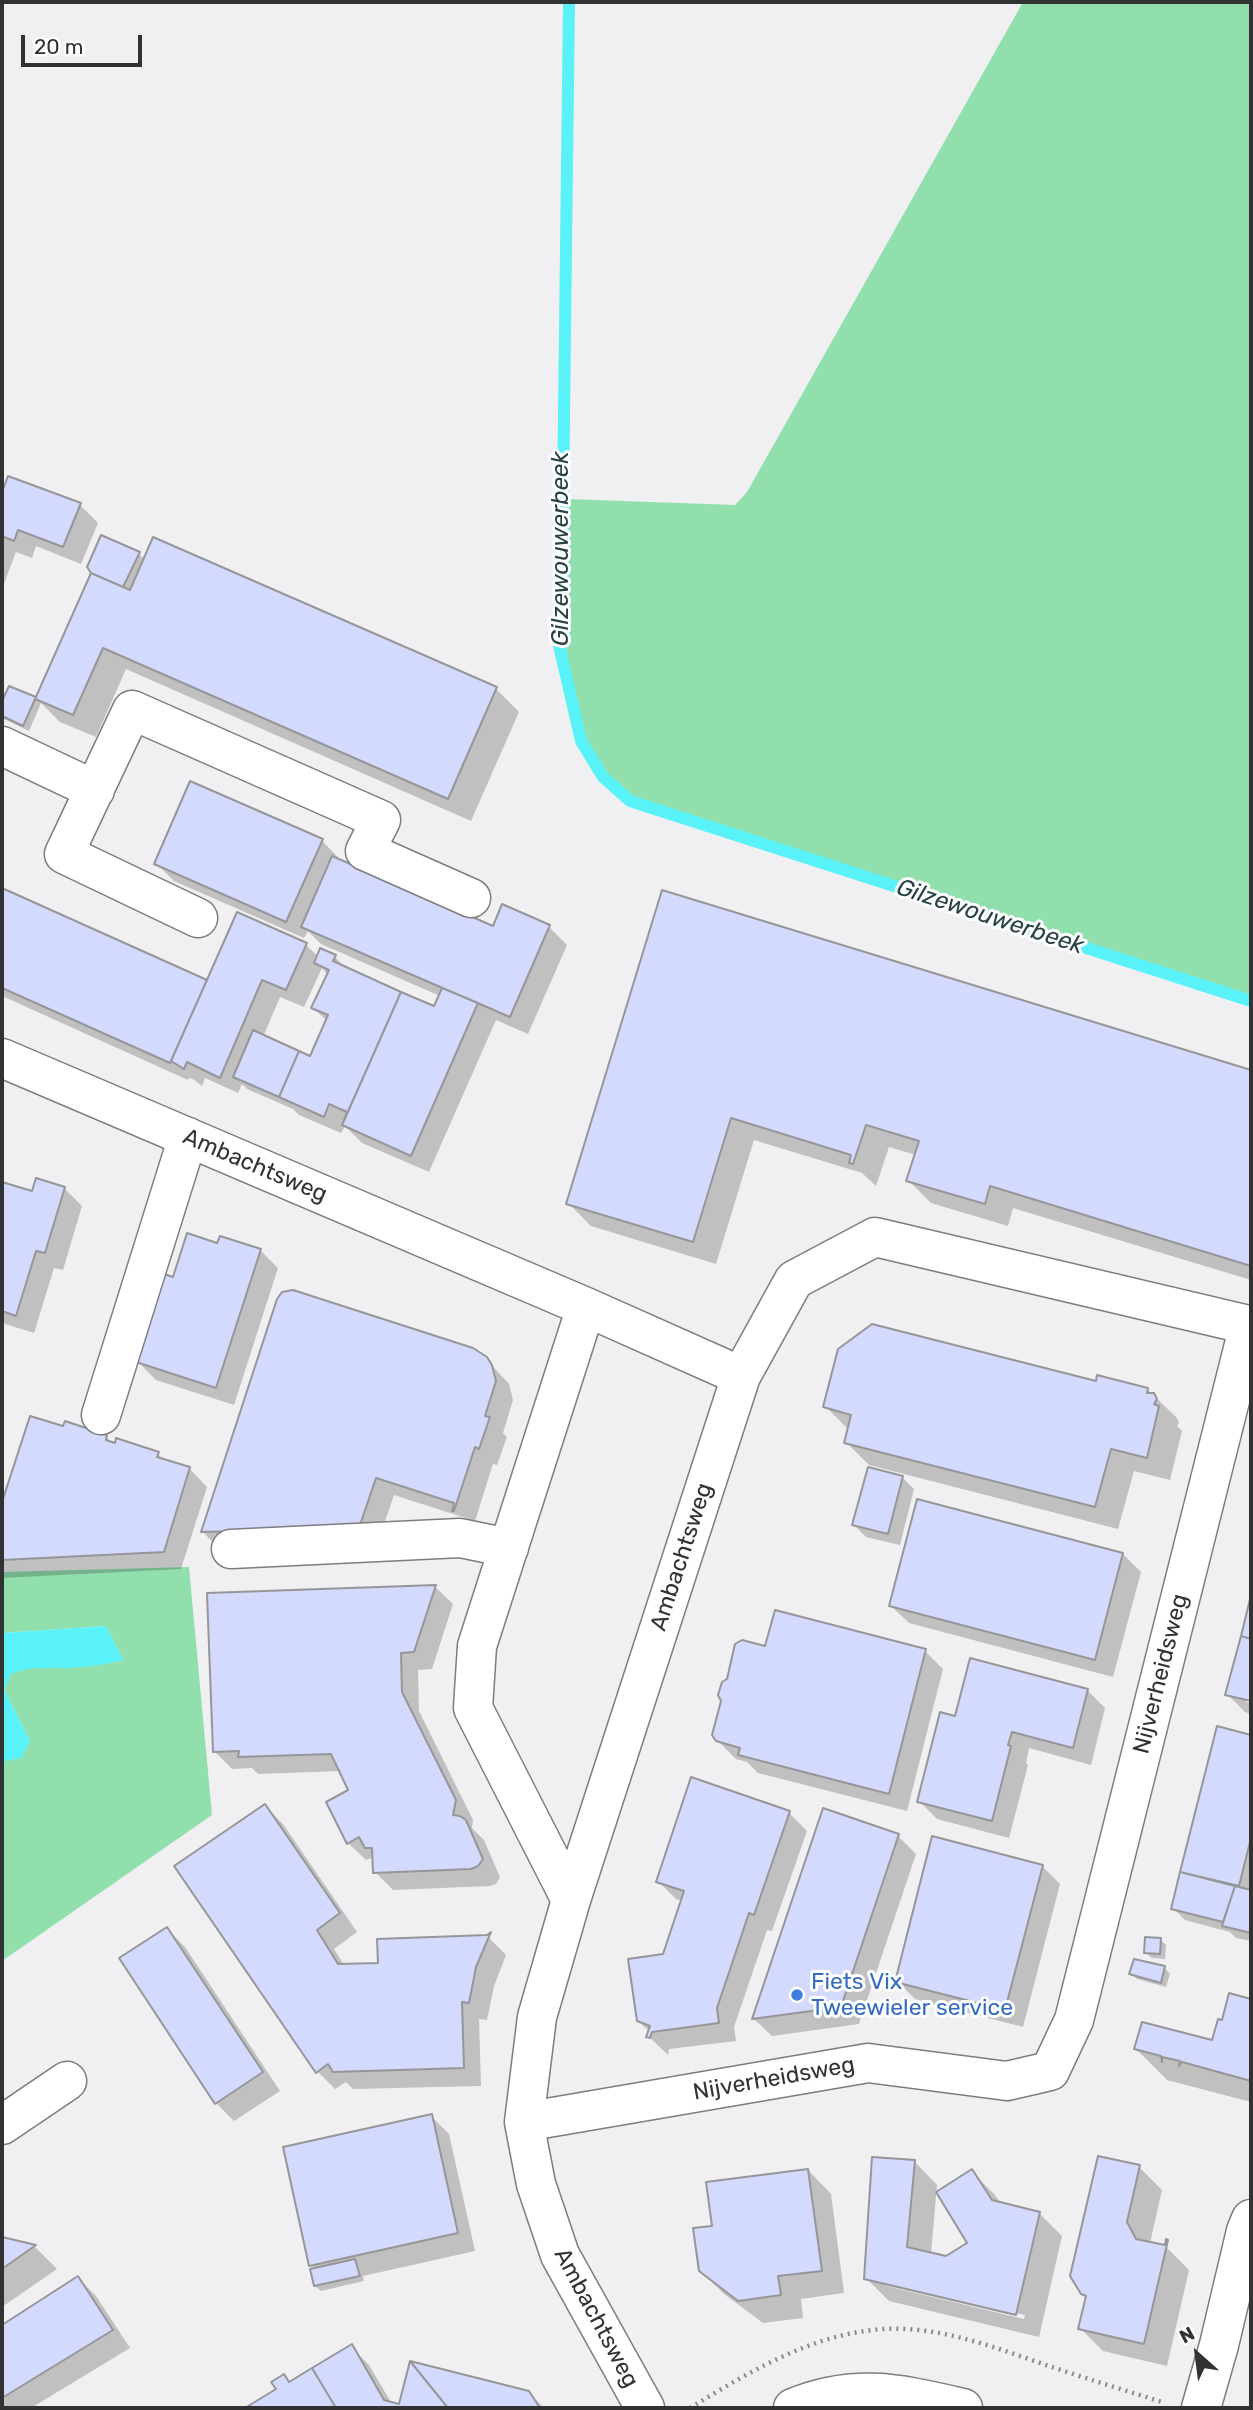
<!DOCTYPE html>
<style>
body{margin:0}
#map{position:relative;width:1253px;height:2410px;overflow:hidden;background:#f0f0f2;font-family:Rubik,sans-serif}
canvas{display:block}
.frame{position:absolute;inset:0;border:4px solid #323233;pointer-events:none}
.north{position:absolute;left:1162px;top:2319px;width:70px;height:70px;-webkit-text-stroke:5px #fdfeff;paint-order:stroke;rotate:332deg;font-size:19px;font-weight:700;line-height:28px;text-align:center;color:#323233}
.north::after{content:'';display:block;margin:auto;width:24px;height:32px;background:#323233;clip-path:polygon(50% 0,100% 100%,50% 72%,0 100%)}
.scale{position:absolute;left:21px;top:35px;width:121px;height:32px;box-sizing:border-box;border:4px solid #323233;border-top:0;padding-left:9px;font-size:21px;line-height:24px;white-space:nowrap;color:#323233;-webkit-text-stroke:5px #fdfeff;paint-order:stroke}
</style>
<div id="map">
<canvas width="1253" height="2410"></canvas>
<div class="frame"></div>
<div class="north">N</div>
<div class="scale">20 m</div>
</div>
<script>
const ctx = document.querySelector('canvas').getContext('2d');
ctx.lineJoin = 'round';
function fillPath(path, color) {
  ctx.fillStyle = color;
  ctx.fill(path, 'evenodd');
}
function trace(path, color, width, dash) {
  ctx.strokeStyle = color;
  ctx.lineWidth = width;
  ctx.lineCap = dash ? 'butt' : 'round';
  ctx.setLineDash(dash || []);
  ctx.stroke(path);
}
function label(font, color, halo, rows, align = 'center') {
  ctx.font = font + ' Rubik,sans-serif';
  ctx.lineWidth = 6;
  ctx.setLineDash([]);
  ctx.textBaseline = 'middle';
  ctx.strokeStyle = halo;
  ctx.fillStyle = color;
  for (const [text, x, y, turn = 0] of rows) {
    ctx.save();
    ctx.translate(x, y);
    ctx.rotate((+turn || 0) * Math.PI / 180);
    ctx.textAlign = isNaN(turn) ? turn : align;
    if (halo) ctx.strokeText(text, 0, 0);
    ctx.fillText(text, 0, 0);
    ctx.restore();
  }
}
const green = new Path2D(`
 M1023,2H1251V997L716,831L631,795L605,773L585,740L555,655L562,635L566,499L735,505L747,492Z
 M189,1567L212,1815L2,1961V1759L5,1761L30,1741L4,1689L11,1673C45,1660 86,1671 123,1660L106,1626L2,1633V1572Z`);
const water = new Path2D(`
 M106,1626L123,1660C105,1665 86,1667 67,1668C47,1668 29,1666 11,1674L4,1689L30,1741L21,1758L5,1761L2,1759V1633Z`);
const shadow = new Path2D(`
 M9,478L80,505L98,523L81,564L36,546L32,558L16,552L2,589V497Z
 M139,554L145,560L496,689L519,712L471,821L126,669L96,737L60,722L41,703L29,731L4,719L2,717V705L10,688L37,699Z
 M322,841L340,859L339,861L494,928L549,927L567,945L528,1034L496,1020L429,1172L362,1143L345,1126L341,1133L299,1115L293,1109L247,1089L242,1084L238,1093L205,1078L202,1086L193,1079L189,1078L188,1080L2,996V890L208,982L238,914L306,945L319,957H335L348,970L435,1008L440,996L321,944L308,931L304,938L174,881L156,863ZM322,968L328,975L313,1008L327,1021L311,1058L263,1037L280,997L304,1007Z
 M663,892L1251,1072V1280L1013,1208L1008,1226L931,1203L908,1180L916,1155L889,1147L876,1186L862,1173L754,1140L716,1264L591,1226L568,1203Z
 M2,1184L33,1193L64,1188L82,1206L63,1270L54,1268L34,1333L2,1323Z
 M218,1245L260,1250L278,1268L234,1405L156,1380L138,1362L174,1279Z
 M486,1359L509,1384L513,1400L503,1433L507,1437L497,1465L493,1464L475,1521L394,1495L377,1545L220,1550L203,1532Z
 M1097,1383L1147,1389L1177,1418L1179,1423L1177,1426L1182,1431L1170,1480L1134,1471L1118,1529L869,1465L846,1442L848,1429L825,1406Z
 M31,1418L64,1428L106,1437L114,1444L158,1454L165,1461L190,1469L207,1487L181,1569L2,1578V1507Z
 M902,1477L914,1489L900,1545L866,1537L854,1525Z
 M1123,1554L1141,1572L1113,1677L909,1623L891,1606Z
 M435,1587L453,1604L432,1669L418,1670L419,1711L473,1820L472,1828L484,1840L500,1877L496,1884L490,1886L393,1890L375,1872L374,1857L366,1860L348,1843L350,1791L341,1771L258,1774L252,1768L232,1769L214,1751Z
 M1251,1602V1699L1246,1698V1702L1251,1703V1714L1245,1712L1227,1694Z
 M766,1648L925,1651L943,1669L907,1811L758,1773L747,1762L736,1759L717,1740L728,1680Z
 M1087,1690L1105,1708L1091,1765L1029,1748L1026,1763L1028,1765L1009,1838L937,1819L919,1801L956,1718Z
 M1219,1728L1251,1736V1941L1236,1938L1230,1932L1185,1920L1173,1908L1187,1876L1182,1871Z
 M692,1779L789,1813L807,1831L772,1931L767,1930L734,2027L736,2041L669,2049L668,2055L648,2036L650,2032L638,2021L664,1956L682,1901L676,1899L658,1881Z
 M265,1806L283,1824L357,1932L334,1949L344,1965L380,1964L488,1937L506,1955L494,1986L487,2020L479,2019L481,2086L353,2089L346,2082L335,2089L317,2071Z
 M898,1836L916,1854L859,2024L772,2036L754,2019Z
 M1042,1866L1060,1884L1023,2027L915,1999L897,1981Z
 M167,1929L185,1947L280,2091L234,2121L216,2103L122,1959Z
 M1160,1939L1166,1945L1165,1959L1152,1958L1146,1953Z
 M1136,1961L1165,1968L1170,1974L1166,1987L1137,1979L1131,1974Z
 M1230,1996L1251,2001V2102L1167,2080L1136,2049L1214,2042L1223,2022Z
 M431,2116L449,2134L475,2251L363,2276L364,2281L321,2291L315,2286L316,2270L311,2265Z
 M914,2161L937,2185L931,2254L946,2258L970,2243L972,2172L995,2195L1001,2204L1039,2213L1062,2236L1039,2337L889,2301L866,2278ZM887,2283L1025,2315L1024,2319L887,2286Z
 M1139,2167L1162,2190L1150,2243L1166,2247L1189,2270L1167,2366L1103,2351L1080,2328L1087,2298L1083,2293Z
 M808,2170L831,2194L844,2293L801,2299L803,2318L763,2323L724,2294L700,2270L714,2227Z
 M2,2239L35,2247L57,2269L2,2307Z
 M78,2278L96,2296L130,2348L31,2408H2V2327Z
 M351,2347L369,2365L392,2404L400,2406L529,2393L544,2408H248L278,2390L284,2376L290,2383Z`);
const stream = new Path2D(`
 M569,2L563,498L558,641L581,741L603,777L630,801L1251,1001`);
const building = new Path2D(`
 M8,476L81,503L63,547L18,530L14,541L2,536V492Z
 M101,535L140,552L123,587L91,573L87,567Z
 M153,537L497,687L448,799L103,648L73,715L35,699L91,573L130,590Z
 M9,686L36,697L23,726L2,716V701Z
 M190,781L323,839L286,922L154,864Z
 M332,856L493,926L502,904L550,925L510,1017L301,927Z
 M2,888L207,980L170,1063L2,988Z
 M662,890L1251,1070V1266L990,1186L985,1204L906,1181L919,1141L866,1125L853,1164L849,1163L851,1155L731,1118L693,1242L566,1204Z
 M237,912L307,943L286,990L262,980L220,1078L187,1062L184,1069L171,1061Z
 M320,948L336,955L333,961L401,992L343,1123L347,1112L329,1104L324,1117L279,1097L299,1051L310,1056L328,1015L311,1008L329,970L314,963Z
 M442,988L478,1003L411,1156L342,1125L401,992L434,1006Z
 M253,1030L299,1051L279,1097L233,1077Z
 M36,1178L65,1187L45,1253L36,1251L16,1316L2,1311V1182L32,1191Z
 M187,1233L217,1243L220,1236L261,1249L216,1388L136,1362L164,1274L173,1277Z
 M293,1290L473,1348L487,1357L492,1365L496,1381L485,1416L490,1417L479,1449L475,1447L454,1511H452L454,1503L376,1478L359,1528L201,1532L277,1299L282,1292Z
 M872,1324L1096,1381L1097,1375L1148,1388L1147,1393H1154L1157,1399L1154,1404L1159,1406L1147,1458L1111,1449L1095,1507L844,1443L851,1415L823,1407L838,1349Z
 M30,1416L63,1426L65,1421L107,1435L106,1440L115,1443L116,1438L159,1452L157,1457L190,1467L164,1552L2,1560V1502Z
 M868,1467L903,1476L888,1534L852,1525Z
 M917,1499L1123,1553L1095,1660L889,1606Z
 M436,1585L414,1652L401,1653L402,1692L456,1800L453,1815L460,1816L466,1820L483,1859L478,1866L471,1869L373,1873L372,1848H365L359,1837L347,1844L326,1802L348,1790L331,1754L238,1757L239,1751L213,1752L207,1593Z
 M1251,1595V1639L1241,1636Z
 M775,1610L926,1649L889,1794L738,1755L740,1748L716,1741L712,1735L721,1701L718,1695L722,1682L727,1679L735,1644L742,1640L765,1646Z
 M1241,1636L1251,1639V1701L1225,1695Z
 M970,1658L1088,1689L1073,1748L1012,1732L1008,1745L1011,1746L992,1821L917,1802L940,1712L955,1716Z
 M1217,1726L1251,1735V1838L1239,1886L1180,1872Z
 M691,1777L790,1811L754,1915L749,1913L717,2008L719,2023L652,2032L650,2038L646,2037L650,2026L637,2021L628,1959L663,1954L684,1891L656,1882Z
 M265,1804L340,1913L317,1930L338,1964L378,1963L377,1939L487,1935L491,1932L476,1967L469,2003L462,2002L464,2068L333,2072L328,2064L316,2073L174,1866Z
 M823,1808L899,1834L841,2007L752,2019Z
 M932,1836L1043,1865L1005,2010L895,1982Z
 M1180,1872L1235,1886L1223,1922L1171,1909Z
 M1235,1886L1251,1890V1933L1222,1926Z
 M167,1927L263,2072L215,2104L119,1958Z
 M1145,1937L1161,1938L1160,1954L1144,1953Z
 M1134,1959L1165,1966L1161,1983L1129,1974Z
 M1229,1993L1251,1999V2081L1182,2062L1179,2066L1180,2061L1162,2057V2062L1161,2056L1134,2049L1142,2022L1212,2040L1218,2019L1222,2020Z
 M432,2114L458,2233L309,2266L283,2147Z
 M1098,2156L1140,2165L1127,2222L1136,2239L1165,2245L1166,2239L1168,2240L1144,2344L1078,2329L1086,2296L1081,2294L1070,2276Z
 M872,2157L915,2160L907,2247L946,2256L967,2243L936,2192L972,2169L992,2200L1040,2212L1016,2315L864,2279Z
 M808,2169L822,2271L778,2276L781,2295L738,2301L699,2271L693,2228L712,2226L706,2182Z
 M2,2237L36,2245L2,2269Z
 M355,2259L360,2276L314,2286L310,2269Z
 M78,2276L113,2330L2,2398V2325Z
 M352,2344L384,2400L399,2404L410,2361L448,2408H336L312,2368Z
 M410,2361L529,2391L540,2408H448Z
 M312,2368L336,2408H245L276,2389L271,2382L284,2374L289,2382Z`);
const path = new Path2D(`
 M690,2408C741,2377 798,2342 859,2332C927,2319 992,2347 1055,2368C1091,2380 1127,2391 1162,2402`);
const minor = new Path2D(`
 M2,746L95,790
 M198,918L64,854L132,710L381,820L365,851L471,898
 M2,1058L586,1307L741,1376L571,1900L537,2017L524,2122L536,2184L560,2255L645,2408
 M101,1415L188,1137
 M231,1549L460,1538L509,1548
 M571,1900L473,1708L477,1646L586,1307
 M524,2122L868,2063L1007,2081L1050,2071L1074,2020L1249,1325L875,1237L794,1280L741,1376
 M2,2125L67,2081
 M793,2408C855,2382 901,2394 963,2408
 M1201,2408L1219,2345L1246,2231L1251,2219`);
const markers = [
 [797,1995,7,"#3f7fe0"]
];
const streetNames = [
 ["Ambachtsweg",255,1166,23],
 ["Ambachtsweg",682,1557,-72],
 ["Nijverheidsweg",1161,1674,-76],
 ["Nijverheidsweg",774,2079,-10],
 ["Ambachtsweg",596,2318,62]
];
const shopNames = [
 ["Fiets Vix",811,1982],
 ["Tweewieler service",811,2008]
];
const waterNames = [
 ["Gilzewouwerbeek",561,549,-90],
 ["Gilzewouwerbeek",990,917,18]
];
fillPath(green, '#92dfae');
fillPath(water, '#59f2f8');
fillPath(shadow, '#0003');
trace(stream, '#59f2f8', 12);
fillPath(building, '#d4d9fe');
trace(building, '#969698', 2);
trace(minor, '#7d7d7f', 41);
trace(path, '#8a8a8b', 4.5, [2, 5]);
trace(minor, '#fff', 38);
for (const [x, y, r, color] of markers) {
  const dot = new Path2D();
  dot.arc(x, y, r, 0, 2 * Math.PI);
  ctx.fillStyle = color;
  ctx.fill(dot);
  trace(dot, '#fdfeff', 2.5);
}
label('23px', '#323233', '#fdfeff', streetNames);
label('23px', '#366cbe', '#fdfeff', shopNames, 'left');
label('italic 24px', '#294243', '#fdfeff', waterNames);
</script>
